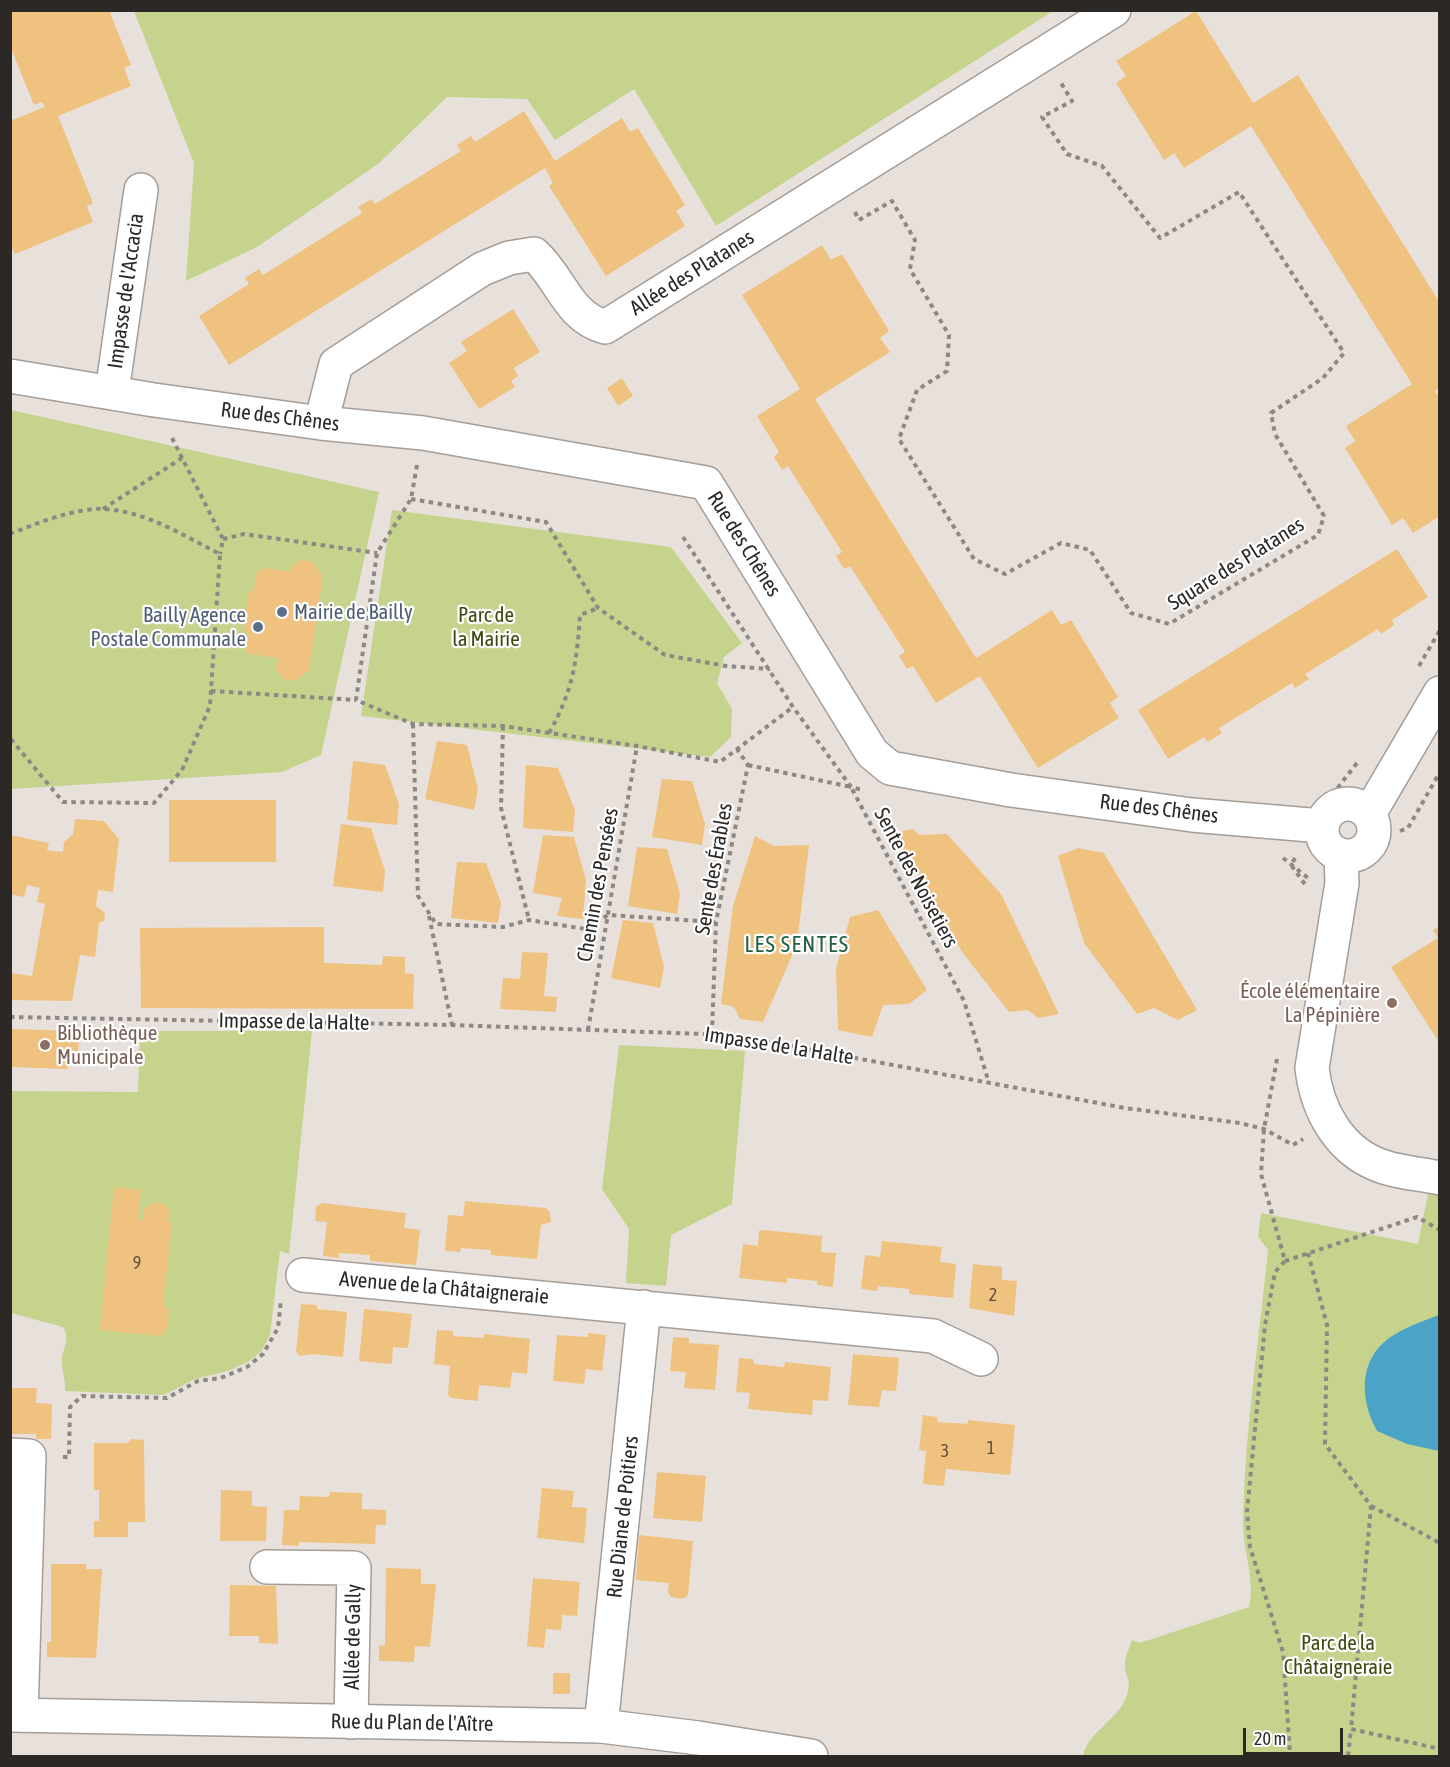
<!DOCTYPE html>
<meta charset="utf-8">
<style>
body{margin:0}
#map{position:relative;width:1450px;height:1767px;overflow:hidden;background:#e8e0db;font-family:"Asap Condensed",sans-serif}
canvas{display:block}
.frame{position:absolute;inset:0;border:12px solid #2b2826;pointer-events:none}
.scale{position:absolute;left:1243px;top:1728px;width:100px;height:27px;box-sizing:border-box;border:3px solid #2b2826;border-top:0;padding-left:8px;font-size:18px;line-height:21px;white-space:nowrap;color:#2b2826;-webkit-text-stroke:4px #fff;paint-order:stroke}
</style>
<div id="map">
<canvas width="1450" height="1767"></canvas>
<div class="frame"></div>
<div class="scale">20 m</div>
</div>
<script>
const ctx = document.querySelector('canvas').getContext('2d');
ctx.lineJoin = 'round';
function fillPath(path, color) {
  ctx.fillStyle = color;
  ctx.fill(path, 'evenodd');
}
function trace(path, color, width, dash) {
  ctx.strokeStyle = color;
  ctx.lineWidth = width;
  ctx.lineCap = dash ? 'butt' : 'round';
  ctx.setLineDash(dash || []);
  ctx.stroke(path);
}
function label(font, color, halo, rows, align = 'center') {
  ctx.font = font + ' "Asap Condensed",sans-serif';
  ctx.lineWidth = 4.5;
  ctx.setLineDash([]);
  ctx.textBaseline = 'middle';
  ctx.strokeStyle = halo;
  ctx.fillStyle = color;
  for (const [text, x, y, turn = 0] of rows) {
    ctx.save();
    ctx.translate(x, y);
    ctx.rotate((+turn || 0) * Math.PI / 180);
    ctx.textAlign = isNaN(turn) ? turn : align;
    if (halo) ctx.strokeText(text, 0, 0);
    ctx.fillText(text, 0, 0);
    ctx.restore();
  }
}
const green = new Path2D(`
 M134,11H1053L716,226L634,89L555,140L527,99L447,97L378,164L257,247L186,281L194,163Z
 M11,410L379,492L321,755L282,772L11,789Z
 M392,510L671,547L742,643L724,657L717,683L732,709L731,737L710,757L361,716Z
 M140,1031H312L289,1254L280,1251L270,1335L261,1352L246,1363L228,1371L195,1379L164,1395L65,1391C66,1379 61,1370 62,1361C62,1349 71,1339 63,1327L11,1313L10,1091L138,1092Z
 M619,1045L745,1051L732,1204L671,1235L666,1286L626,1283L629,1229L602,1189Z
 M1429,1189L1439,1191V1756H1083C1087,1733 1115,1722 1125,1700C1134,1679 1124,1678 1125,1663C1125,1656 1130,1647 1132,1640L1140,1643L1249,1607C1256,1578 1242,1550 1243,1520C1245,1430 1259,1339 1268,1250L1258,1237L1261,1213L1418,1244Z`);
const water = new Path2D(`
 M1439,1315V1451L1407,1444L1377,1431C1360,1400 1358,1361 1389,1338C1403,1328 1423,1321 1439,1315Z`);
const building = new Path2D(`
 M10,10H109L131,65L124,68L131,86L58,116L93,203L87,206L93,222L15,254L10,244V121L45,107L42,102L34,105L10,46Z
 M1196,11L1253,103L1298,75L1440,303V388L1435,391L1440,399V516L1413,533L1403,518L1392,525L1345,448L1355,441L1346,426L1412,384L1251,126L1184,168L1174,153L1164,160L1116,83L1126,76L1116,61Z
 M524,111L555,161L622,118L630,132L638,128L685,205L676,211L685,226L606,276L549,186L553,183L545,168L229,365L199,316L249,284L245,278L259,269L263,275L362,213L358,207L372,199L375,204L461,151L457,145L471,136L475,142Z
 M822,245L831,260L842,254L889,331L880,338L890,352L815,399L976,658L1052,610L1061,625L1071,620L1118,697L1110,703L1119,718L1038,768L980,676L936,703L913,666L907,669L899,656L905,652L850,566L844,569L836,556L842,552L788,466L782,470L774,457L779,452L757,416L800,389L742,295Z
 M513,309L540,352L514,368L518,376L511,381L515,387L479,409L449,363L467,351L461,342Z
 M622,378L633,396L618,406L607,388Z
 M1397,549L1428,597L1392,620L1394,625L1381,634L1378,629L1305,674L1309,679L1295,688L1292,683L1219,728L1222,733L1208,742L1204,737L1168,759L1138,710Z
 M300,560L313,562L321,574L322,583L309,670L295,681L283,679L276,669L277,658L245,653L248,635L244,630L248,594L254,589L257,571L267,568L290,572L291,567Z
 M437,741L467,745L478,789L474,810L425,799Z
 M353,761L385,765L399,804L397,825L347,820Z
 M526,765L558,768L575,810L573,832L523,828Z
 M662,779L692,781L705,824L702,845L652,837Z
 M169,800H276V862H169Z
 M75,819L104,821L119,839L113,892L98,890L96,906L105,913L104,921L99,923L95,957L80,955L72,1001L10,1000V973L32,976L45,904L37,902L40,888L27,885L24,897L10,894V835L49,843L47,850L63,852L64,842L73,834Z
 M341,824L371,828L385,871L383,892L333,886Z
 M913,829L920,835L947,834L1001,894L1059,1014L1038,1018L1028,1010L1009,1012L962,952L893,833Z
 M543,835L574,837L586,880L583,919L557,916L562,898L533,893Z
 M755,836L774,846L809,845L797,944L763,1022L740,1019L734,1007L721,1004L733,906Z
 M637,847L667,849L680,893L677,914L628,906Z
 M1078,848L1104,853L1197,1010L1178,1020L1154,1008L1137,1014L1084,943L1058,856Z
 M457,862L486,863L501,903L498,923L451,918Z
 M878,910L927,990L909,1004L883,1005L872,1037L838,1030L836,969L850,917Z
 M623,920L653,923L664,967L660,988L611,978Z
 M1440,926V1044L1391,967L1438,938L1433,930Z
 M324,927V963L382,965L383,956L405,957V973L414,974L413,1009L141,1008L140,928Z
 M522,952L548,953L544,996L557,997L556,1012L500,1009L503,978L520,979Z
 M10,1029L79,1031L78,1059H68V1069L10,1067Z
 M114,1187L141,1190L138,1219L144,1220V1210L153,1203L164,1204L169,1209L168,1222H172L163,1305L169,1311L167,1329L161,1336L100,1330Z
 M465,1201L546,1208L550,1213L551,1222L541,1225L537,1259L491,1255V1250L461,1248L460,1252L445,1251L448,1215L463,1216Z
 M322,1203L406,1213L404,1228L420,1230L416,1265L370,1261V1255L339,1253V1258L323,1256L327,1222L315,1221L316,1207Z
 M764,1230L822,1236L821,1252L836,1253L833,1287L817,1285V1281L787,1278V1283L739,1278L743,1244L758,1246L759,1231Z
 M882,1241L942,1247L940,1262L956,1264L953,1298L909,1294V1289L878,1286L877,1291L861,1289L865,1255L880,1257Z
 M973,1264L1002,1267V1280L1017,1281L1014,1316L969,1308Z
 M301,1304L317,1305V1309L347,1312L343,1357L312,1354L300,1356L296,1352Z
 M364,1309L412,1314L408,1348L393,1347L392,1364L359,1361Z
 M437,1330L453,1331V1336L484,1338V1334L530,1339L527,1374L512,1372L510,1388L479,1385L478,1401L451,1398L448,1395L450,1366L434,1364Z
 M588,1333L606,1335L602,1371L586,1369L584,1384L553,1381L557,1335L588,1337Z
 M673,1337L689,1338V1343L719,1345L715,1390L684,1388L686,1372L670,1371Z
 M853,1354L899,1358L896,1391L882,1390L879,1407L848,1405Z
 M739,1358L753,1359L754,1364L784,1367L785,1362L831,1367L828,1401L813,1400L812,1415L748,1409L750,1393L736,1392Z
 M10,1388H37L36,1403L52,1404L51,1439H36V1434H10Z
 M923,1415L937,1417L938,1422L968,1424V1420L1015,1425L1010,1475L946,1469L944,1486L923,1484L926,1451L919,1450Z
 M131,1439L144,1440L145,1522H128V1537H94V1521H99V1490H94V1443H128Z
 M657,1472L706,1476L702,1522L653,1518Z
 M542,1488L574,1491L572,1507L587,1508L584,1543L537,1538Z
 M221,1490L252,1491V1506L267,1507L266,1541H220Z
 M330,1492L362,1493V1509L386,1510V1525H376L375,1544L299,1542V1546L282,1545L284,1510H299L300,1496L329,1497Z
 M639,1535L693,1541L688,1595L683,1599L671,1597L668,1592L669,1583L636,1580Z
 M51,1564H86V1569H102L96,1658L47,1657V1642H51Z
 M386,1568L421,1569V1584H436L430,1647L415,1646L414,1662L379,1661V1646L385,1645Z
 M533,1578L580,1582L577,1616L562,1615L561,1630L546,1629L544,1648L527,1646Z
 M230,1585L276,1586L278,1644L259,1643V1636H229Z
 M553,1673H570V1694H553Z`);
const path = new Path2D(`
 M855,212L859,220L892,201L915,240L910,269L949,335L947,371L917,390L899,439L974,559L1005,574L1061,543L1090,550L1131,613L1169,624L1318,535L1324,516L1275,434L1271,413L1323,378L1344,353L1239,192L1160,238L1102,166L1067,154L1042,117L1072,101L1061,83
 M172,438L223,539L220,554
 M417,465L411,499L377,553L356,700L413,724L503,726L637,746L720,762L793,707
 M411,499L546,522L598,608L665,655L726,666L770,669
 M103,509L182,458
 M10,534C35,524 77,507 104,509C146,511 184,536 220,554L210,706L182,770L154,803L63,802L10,738
 M683,537L793,707L851,787L862,790
 M223,539L244,534L377,553
 M1419,666L1440,630
 M211,691L356,700
 M413,724L418,896L436,924L503,927L529,920L586,929L608,915L716,922
 M503,726L501,808L529,920
 M549,733C573,691 577,661 580,615L598,608
 M748,765L851,787L964,1001L989,1083
 M1332,795L1357,763
 M1400,831L1408,828L1440,772
 M1283,858L1308,878
 M1295,858L1291,865L1307,887
 M429,916L452,1025
 M10,1017L452,1025L731,1035L1125,1108L1240,1123L1264,1129L1293,1145L1303,1139
 M588,1030L637,746
 M712,1034L716,922L748,765L737,749
 M1277,1059L1264,1129L1261,1174L1285,1261L1275,1272L1265,1325L1247,1512L1250,1547L1283,1652L1290,1753L1295,1756
 M1308,1253L1327,1325L1325,1444L1371,1506L1351,1729L1440,1749
 M1285,1261L1417,1217L1440,1230
 M63,1457H69L70,1407L82,1396L167,1398L198,1381L221,1378L247,1367L263,1354L278,1328L281,1300
 M1371,1506L1440,1543
 M1348,1756L1351,1729`);
const minor = new Path2D(`
 M10,376L154,400L321,423L423,433L706,483L872,753L890,768L1011,790L1192,815L1322,826
 M112,392L141,190
 M321,423L336,364L482,269L509,258L534,254C561,278 567,316 605,327L1114,10
 M1322 830a26 26 0 1 1 52 0a26 26 0 1 1-52 0Z
 M1369,814L1440,693
 M1341,855L1342,883L1312,1068C1317,1111 1340,1153 1384,1167C1402,1173 1422,1174 1440,1178
 M303,1275L933,1336L981,1359
 M10,1455L29,1456L21,1715
 M267,1567L354,1568L351,1722
 M601,1726L644,1307`);
const tertiary = new Path2D(`
 M10,1715L601,1726L698,1738L811,1756`);
const markers = [
 [282,612,6,"#5c6f8a"],
 [258,627,6,"#5c6f8a"],
 [1392,1003,6,"#8d6e63"],
 [45,1045,6,"#8d6e63"]
];
const numberNames = [
 ["9",137,1263],
 ["2",993,1295],
 ["1",991,1448],
 ["3",945,1451]
];
const streetNames = [
 ["Allée des Platanes",692,273,-32],
 ["Impasse de l'Accacia",126,291,-82],
 ["Rue des Chênes",280,417,7],
 ["Rue des Chênes",744,544,58],
 ["Square des Platanes",1236,564,-32],
 ["Rue des Chênes",1159,809,7],
 ["Sente des Érables",714,869,-80],
 ["Sente des Noisetiers",916,878,62],
 ["Chemin des Pensées",598,885,-80],
 ["Impasse de la Halte",294,1022,1],
 ["Impasse de la Halte",779,1046,9],
 ["Avenue de la Châtaigneraie",444,1288,5],
 ["Rue Diane de Poitiers",623,1517,-84],
 ["Allée de Gally",353,1637,-89],
 ["Rue du Plan de l'Aître",412,1723,1]
];
const serviceNames = [
 ["Mairie de Bailly",294,612],
 ["Bailly Agence",246,615,"right"],
 ["Postale Communale",246,639,"right"]
];
const parkNames = [
 ["Parc de",486,615],
 ["la Mairie",486,639],
 ["Parc de la",1338,1643],
 ["Châtaigneraie",1338,1667]
];
const educationNames = [
 ["École élémentaire",1380,991],
 ["La Pépinière",1380,1015],
 ["Bibliothèque",57,1033,"left"],
 ["Municipale",57,1057,"left"]
];
const neighbourhoodNames = [
 ["LES SENTES",797,945]
];
fillPath(green, '#c6d38d');
fillPath(water, '#4ca3c8');
fillPath(building, '#f0c27f');
trace(minor, '#a49d98', 36);
trace(tertiary, '#a49d98', 36);
trace(path, '#8e8885', 4, [4.5, 4.5]);
trace(minor, '#fff', 33);
trace(tertiary, '#fff', 33);
for (const [x, y, r, color] of markers) {
  const dot = new Path2D();
  dot.arc(x, y, r, 0, 2 * Math.PI);
  ctx.fillStyle = color;
  ctx.fill(dot);
  trace(dot, '#fff', 2);
}
label('18px', '#5c4e3c', null, numberNames);
label('21px', '#2b2826', '#fff', streetNames);
label('21px', '#4e5e75', '#fff', serviceNames, 'left');
label('21px', '#40480f', '#fff', parkNames);
label('21px', '#785e54', '#fff', educationNames, 'right');
ctx.letterSpacing = '1.5px';
label('22px', '#215f42', '#fff', neighbourhoodNames);
ctx.letterSpacing = '0px';
</script>
